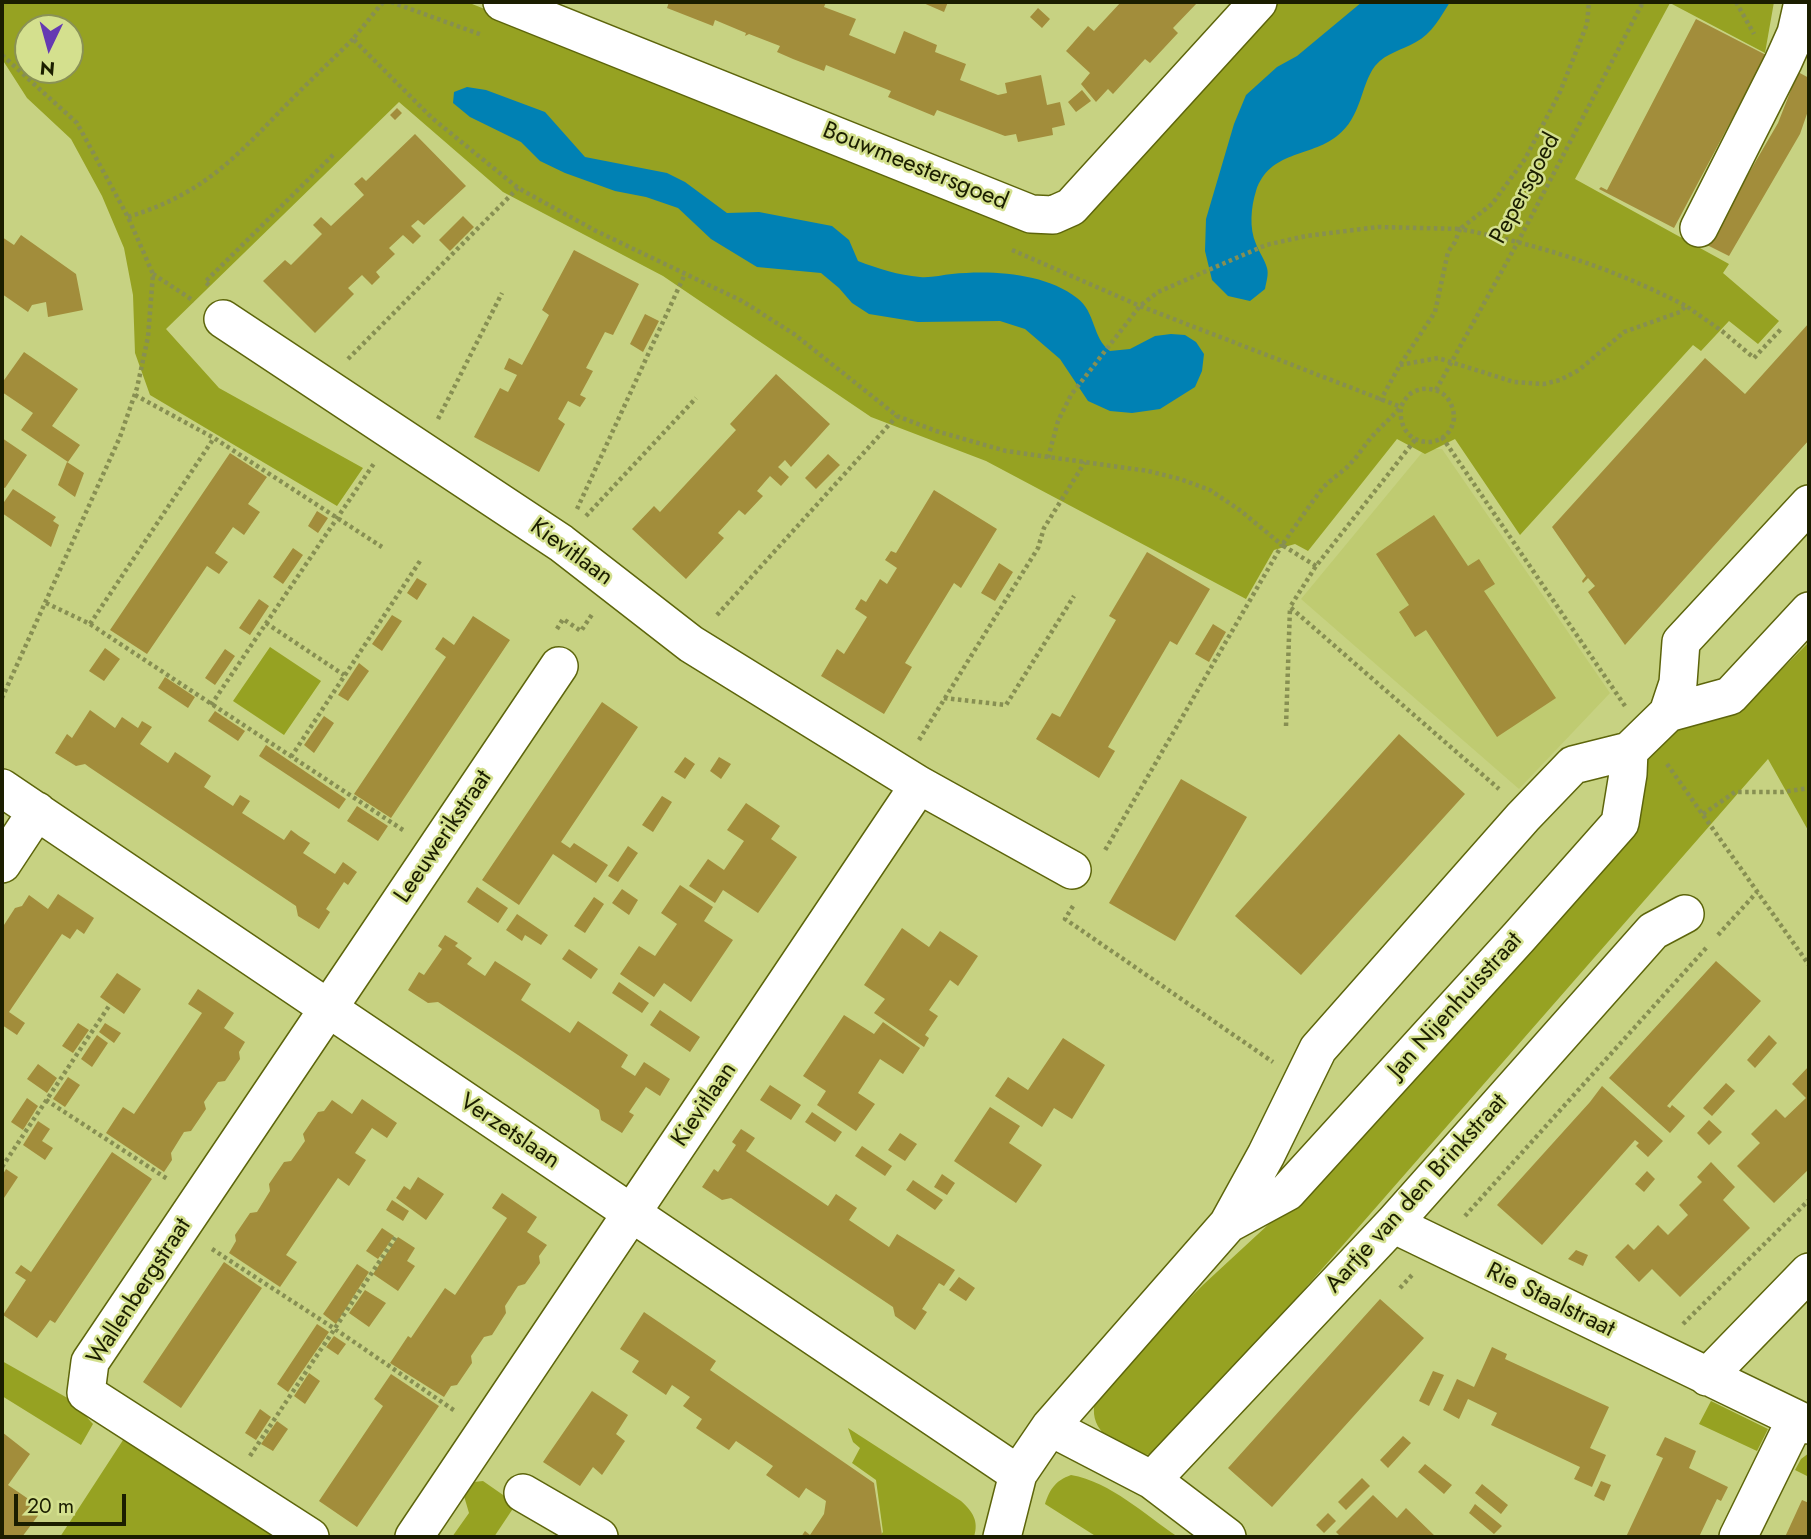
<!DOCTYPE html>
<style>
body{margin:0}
#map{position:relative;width:1811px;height:1539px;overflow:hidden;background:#c7d282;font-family:Jost,sans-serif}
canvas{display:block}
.frame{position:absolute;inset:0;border:4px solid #1b1e00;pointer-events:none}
.north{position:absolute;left:14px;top:14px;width:70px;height:70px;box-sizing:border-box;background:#d4e08e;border:2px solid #8a9255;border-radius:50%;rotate:185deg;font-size:19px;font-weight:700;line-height:28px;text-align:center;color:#1b1e00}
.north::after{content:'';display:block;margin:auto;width:24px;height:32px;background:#653ab2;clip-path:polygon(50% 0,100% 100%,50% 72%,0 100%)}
.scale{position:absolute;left:14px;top:1494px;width:112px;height:32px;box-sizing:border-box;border:4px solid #1b1e00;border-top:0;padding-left:9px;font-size:21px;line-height:24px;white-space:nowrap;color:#1b1e00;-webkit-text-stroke:5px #d4e08e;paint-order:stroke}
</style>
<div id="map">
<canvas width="1811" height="1539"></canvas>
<div class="frame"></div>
<div class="north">N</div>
<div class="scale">20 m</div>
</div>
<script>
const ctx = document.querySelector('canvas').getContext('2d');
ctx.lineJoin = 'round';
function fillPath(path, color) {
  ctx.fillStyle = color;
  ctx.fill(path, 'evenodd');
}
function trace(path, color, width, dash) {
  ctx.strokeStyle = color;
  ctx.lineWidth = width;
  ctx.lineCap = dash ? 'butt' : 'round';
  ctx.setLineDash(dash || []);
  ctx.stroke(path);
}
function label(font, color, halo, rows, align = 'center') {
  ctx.font = font + ' Jost,sans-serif';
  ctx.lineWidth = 5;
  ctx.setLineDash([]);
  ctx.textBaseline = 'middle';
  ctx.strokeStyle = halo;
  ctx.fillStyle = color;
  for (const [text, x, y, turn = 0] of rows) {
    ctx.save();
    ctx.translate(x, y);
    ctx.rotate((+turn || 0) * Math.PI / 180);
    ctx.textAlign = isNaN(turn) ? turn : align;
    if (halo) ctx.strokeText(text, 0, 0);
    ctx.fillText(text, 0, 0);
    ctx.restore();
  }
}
const built = new Path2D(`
 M1425,449H1442L1610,693L1519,789L1301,599Z`);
const green = new Path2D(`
 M2,2H467L1051,233L1270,2H1774L1765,53L1670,3L1575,179L1729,264L1723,273L1779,321L1758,344L1729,321L1701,351L1693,345L1520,535L1455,439L1425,454L1397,439L1308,551L1295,544L1274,550L1246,599L986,461L871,417L663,276L503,192L399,102L166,329L219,388L363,468L337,506L150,395L135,353L133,295L124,248L102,196L71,139L27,98L2,59ZM28,28H70V70H28Z
 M1809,642V832L1768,759L1162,1452C1147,1457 1139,1455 1124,1448C1096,1434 1085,1414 1102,1385L1204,1284L1310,1186L1630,833L1645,761L1689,717L1746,705Z
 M270,647L321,681L284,735L233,701Z
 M2,1361L71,1400L93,1424L81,1445L2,1396Z
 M1711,1401L1768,1429L1757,1451L1699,1424Z
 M848,1428L961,1501C973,1512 979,1521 974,1537H879L883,1532L876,1480L852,1463L860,1448L853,1442Z
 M125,1437L279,1537H60Z
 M1809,1453V1477L1795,1470L1801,1459Z
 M1071,1475C1111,1482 1145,1515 1178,1537H1097L1045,1504C1050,1489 1055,1481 1071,1475Z
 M483,1481L516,1504L494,1537H452L469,1513L464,1496L474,1482Z`);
const water = new Path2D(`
 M1362,2H1450C1441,16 1432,34 1416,42C1401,51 1387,52 1375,66C1360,86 1362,117 1337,136C1309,158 1270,150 1256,191C1251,207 1249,228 1256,244C1259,252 1265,260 1267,268C1269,274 1266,283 1265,289L1250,301L1228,296L1212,280L1205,251L1206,219L1234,124L1246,95L1277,67L1297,56Z
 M467,87L486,90L545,112L585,157L667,173L685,182L727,213L759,212L832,226L849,240L858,261C879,269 898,275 920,277C931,278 942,275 952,274C992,270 1045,273 1077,298C1096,312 1092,338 1110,351L1130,349L1155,336L1171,334L1185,335L1196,342L1204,354L1202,371L1195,387L1160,409L1132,413L1110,411L1088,401L1060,359L1025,329L1000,321L918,322L869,314L852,303L839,288L821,273L757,267L711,239L678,208L646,197L615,191L565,173L540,161L521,142L470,117L453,103L454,92Z`);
const building = new Path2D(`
 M669,2H826L824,7L856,19L849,35L895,54L904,31L937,45L935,52L966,64L960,80L998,95L1007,93L1005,83L1041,75L1047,105L1060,102L1065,125L1052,128L1053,135L1018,142L1016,134L1005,136L937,110L934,116L888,97L891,91L826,65L824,71L793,59L777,52L780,46L749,34L745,36L746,33L715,20L713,26L667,8Z
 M921,2H948L944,12Z
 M1121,2H1198L1173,28L1178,33L1150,63L1145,59L1113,94L1108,89L1096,102L1081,84L1090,73L1066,51L1088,26L1094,31Z
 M1038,8L1050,19L1042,28L1030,17Z
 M1696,19L1766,55L1674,228L1599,189L1601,187L1607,190Z
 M1798,72L1809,78V108L1800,134L1729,256L1707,245L1778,123Z
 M1082,90L1091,101L1076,112L1068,102Z
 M397,108L402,113L395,120L390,115Z
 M415,134L466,186L424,225L418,220L411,226L421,236L413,244L403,235L389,248L395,254L376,272L380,277L372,285L362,275L348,288L354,294L315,333L263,281L285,260L291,265L322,234L313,225L321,217L331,226L364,195L354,184L362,177L366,181Z
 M463,216L474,227L450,251L439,240Z
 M21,235L76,274L83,310L48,317L46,302L32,305L28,312L2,294V237L14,245Z
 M574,250L639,284L613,335L605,332L586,368L593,371L580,395L586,398L580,407L568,401L558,419L565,424L539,472L474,437L500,388L508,392L517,375L504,369L509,358L522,365L549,315L542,310Z
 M645,314L659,321L643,352L630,344Z
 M1809,323V440L1625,645L1588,592L1595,586L1588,578L1583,583L1582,581L1586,576L1552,527L1705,358L1745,394Z
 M24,352L78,389L52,426L80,445L68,462L21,430L33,413L2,392V383Z
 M776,374L830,424L791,467L785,460L778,467L789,477L781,486L770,476L757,491L763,496L745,515L739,510L718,533L724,538L686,579L632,529L654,506L660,512L736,430L730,424Z
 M2,438L27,455L5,488L2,487Z
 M230,453L267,477L248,504L260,512L244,535L233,527L215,553L228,562L219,574L207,566L147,654L110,630Z
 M828,454L840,465L816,489L805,478Z
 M67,462L84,473L75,497L58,485Z
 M13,489L56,517L53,521L59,525L51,547L2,513V505Z
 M934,490L997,529L961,588L954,583L905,663L912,667L884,714L821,676L837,649L844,654L867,617L855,609L861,599L866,602L880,579L887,584L897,568L885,560L891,551L896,553Z
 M317,511L328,518L318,533L308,526Z
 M1434,515L1468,566L1479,559L1495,584L1484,591L1556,698L1497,737L1426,630L1415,637L1399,612L1409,605L1376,554Z
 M293,548L303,555L283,584L273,577Z
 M1147,552L1210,589L1177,645L1170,641L1108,747L1115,751L1099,778L1036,739L1052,713L1060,717L1116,620L1109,616Z
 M999,563L1013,572L995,601L981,593Z
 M417,578L427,584L417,600L407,593Z
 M259,599L269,606L250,635L239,628Z
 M392,615L402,621L382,651L372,644Z
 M473,616L510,640L391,818L354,794L446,657L435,649L443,637L454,645Z
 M1213,624L1226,632L1209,662L1195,654Z
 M105,648L120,659L104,681L89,671Z
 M225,649L235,656L215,685L205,678Z
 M359,663L369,671L348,701L338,695Z
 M165,677L195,697L188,708L158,688Z
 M602,702L638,727L561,842L570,848L574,843L608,865L596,883L553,854L519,905L482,880Z
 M90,710L115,728L122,717L138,728L142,721L152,727L140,744L168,763L175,752L211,776L204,787L233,806L240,795L250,801L242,813L284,840L291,830L299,836L310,843L303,853L335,874L343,862L357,872L348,885L344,882L326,909L330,912L319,929L298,916L296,906L89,767L85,764L76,766L55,753L67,734L72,738Z
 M215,711L245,731L238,741L208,721Z
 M324,716L334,723L314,753L304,745Z
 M1399,734L1465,794L1301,975L1235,916Z
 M266,745L346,799L339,809L259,756Z
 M685,757L695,764L685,779L674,772Z
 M719,757L731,764L721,779L710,771Z
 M1181,779L1247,817L1175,941L1109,903Z
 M662,796L672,802L653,832L642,825Z
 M746,803L780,826L771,839L797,857L758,913L723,890L715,903L689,886L708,859L724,870L744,841L727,830Z
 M357,806L388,826L378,841L347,821Z
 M628,846L638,853L618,882L608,876Z
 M680,885L713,907L704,921L733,940L691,1002L664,983L654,997L620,974L639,946L655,956L677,924L661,913Z
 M477,887L508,908L498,923L467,902Z
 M622,889L638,900L629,915L612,903Z
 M58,894L94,918L84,934L77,929L70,939L62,934L9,1012L25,1023L17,1035L2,1025V928L15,908L22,906L29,895L48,909Z
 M594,897L604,904L585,933L574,926Z
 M517,914L548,935L541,945L525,935L522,941L506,930Z
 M902,928L929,947L940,931L978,956L958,986L950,980L929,1010L938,1016L925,1035L929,1038L924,1047L874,1013L885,999L864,985Z
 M445,935L458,943L455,946L472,958L467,964L485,976L495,961L531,984L521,1000L545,1016L570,1033L578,1021L628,1055L621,1067L635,1076L644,1062L670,1079L660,1096L646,1087L629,1112L634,1115L622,1133L601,1120L599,1110L518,1055L438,1002L428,1003L408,990L419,972L424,975L442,949L438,946Z
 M569,949L598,969L591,979L562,959Z
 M1716,961L1761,1001L1667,1106L1670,1108L1672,1105L1685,1116L1670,1133L1609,1078Z
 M117,973L141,989L124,1014L100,997Z
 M619,982L649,1003L642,1013L612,993Z
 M198,989L234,1013L224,1028L245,1042L239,1052L240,1059L225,1081L218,1082L204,1102L206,1109L191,1131L184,1132L171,1153L172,1160L164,1172L106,1133L123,1107L134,1114L202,1013L188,1004Z
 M660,1010L700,1037L690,1052L650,1025Z
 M844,1015L874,1034L883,1022L920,1048L903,1074L880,1059L858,1093L875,1104L856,1131L817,1105L826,1091L803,1076Z
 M78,1023L89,1030L73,1053L62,1046Z
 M105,1023L121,1033L114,1043L99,1032Z
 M97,1035L108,1043L92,1067L81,1059Z
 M1769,1035L1777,1043L1755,1068L1747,1060Z
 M1063,1038L1105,1065L1072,1119L1054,1108L1042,1127L995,1096L1008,1077L1028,1090Z
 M38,1064L57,1078L47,1093L27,1079Z
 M1809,1066V1169L1774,1203L1737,1166L1760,1143L1751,1134L1776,1109L1785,1118L1806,1098L1792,1084Z
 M68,1077L80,1085L65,1107L53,1099Z
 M1726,1083L1735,1091L1712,1116L1703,1108Z
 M770,1085L801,1105L791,1120L760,1100Z
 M1602,1086L1663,1141L1648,1157L1636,1146L1639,1143L1635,1140L1542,1245L1497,1205L1590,1102Z
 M27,1098L38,1106L23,1130L11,1122Z
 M362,1099L397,1123L387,1138L372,1128L355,1153L366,1160L349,1186L338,1178L321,1203L286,1255L297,1262L280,1287L229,1253L236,1241L235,1235L250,1213L257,1212L270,1191L269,1184L284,1162L291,1161L305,1141L303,1134L318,1112L324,1111L332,1100L352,1114Z
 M990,1107L1020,1126L1009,1143L1042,1165L1016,1203L954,1161Z
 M812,1112L842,1132L835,1142L805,1122Z
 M1709,1120L1722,1132L1709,1145L1697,1133Z
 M38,1121L50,1129L42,1141L53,1148L45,1160L23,1145Z
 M741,1129L755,1138L746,1151L828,1206L836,1194L857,1208L849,1220L889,1247L897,1234L955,1270L944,1286L939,1283L922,1309L927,1312L915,1330L895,1316L893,1307L762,1219L731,1198L722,1200L702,1187L714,1169L718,1172L736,1145L732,1142Z
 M900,1133L917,1144L905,1161L888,1150Z
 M862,1146L892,1166L885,1176L855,1156Z
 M112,1152L152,1179L55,1323L50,1320L37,1338L3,1315L26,1280L15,1273L21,1265L31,1272Z
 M1711,1162L1735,1187L1723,1200L1750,1228L1680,1297L1652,1269L1639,1282L1615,1257L1628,1244L1634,1250L1658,1225L1668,1235L1688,1215L1679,1205L1702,1182L1697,1177Z
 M6,1169L18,1177L2,1201V1176Z
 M1647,1171L1655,1179L1644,1192L1635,1184Z
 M942,1174L955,1183L947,1195L934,1187Z
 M418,1177L444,1194L426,1220L396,1198L404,1186L410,1190Z
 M913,1180L943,1200L935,1210L906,1190Z
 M502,1193L537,1217L527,1232L547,1245L539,1256L540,1263L525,1284L518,1286L505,1306L506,1313L492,1335L484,1337L471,1356L472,1363L457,1385L451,1386L444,1397L390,1363L408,1336L411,1338L445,1288L455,1295L507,1218L492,1208Z
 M392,1200L409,1211L403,1221L386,1210Z
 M382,1228L394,1236L378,1259L366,1251Z
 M398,1237L415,1248L407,1261L415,1266L398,1291L373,1274Z
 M1576,1250L1588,1255L1583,1266L1568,1259Z
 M224,1262L262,1288L181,1408L143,1382Z
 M357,1264L369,1272L336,1324L323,1314Z
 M959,1277L975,1288L966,1301L949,1290Z
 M365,1290L386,1303L369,1327L349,1313Z
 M1380,1299L1424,1338L1272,1507L1228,1468Z
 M644,1312L716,1361L710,1370L874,1483L882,1535L881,1537H801L805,1531L810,1535L824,1514L826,1501L806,1488L799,1498L766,1475L773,1466L736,1441L729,1450L696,1428L702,1419L683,1406L690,1397L672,1385L666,1395L632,1372L639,1361L620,1349Z
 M317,1324L329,1332L288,1392L277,1384Z
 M334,1336L346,1344L338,1355L326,1347Z
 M1492,1347L1507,1354L1505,1359L1609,1407L1590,1448L1606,1455L1592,1487L1574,1479L1580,1467L1491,1425L1497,1413L1468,1399L1459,1419L1443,1410L1457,1379L1474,1387Z
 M1433,1371L1444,1375L1429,1406L1419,1401Z
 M309,1373L320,1381L305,1404L294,1396Z
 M391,1374L439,1406L357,1527L319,1501L383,1406L374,1399Z
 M592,1391L628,1415L616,1434L625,1441L602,1475L593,1467L580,1486L543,1462Z
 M260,1409L271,1417L256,1440L245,1433Z
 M277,1421L288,1429L273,1451L261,1444Z
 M2,1432L30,1454L8,1485L43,1509L22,1537H2Z
 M1403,1436L1411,1443L1388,1468L1380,1460Z
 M1665,1437L1696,1451L1689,1468L1728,1487L1721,1501L1717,1499L1699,1537H1626L1663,1458L1656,1455Z
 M1425,1464L1452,1485L1444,1494L1418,1472Z
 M1362,1478L1370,1486L1346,1510L1338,1502Z
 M1601,1481L1611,1485L1604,1501L1594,1496Z
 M1482,1484L1508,1505L1501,1514L1475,1493Z
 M1373,1495L1397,1518L1406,1508L1436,1537H1341L1336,1532Z
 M1802,1500L1809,1503V1537H1785Z
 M1475,1504L1502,1526L1494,1534L1469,1513Z
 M1328,1513L1336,1521L1324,1533L1316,1525Z`);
const path = new Path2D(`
 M383,2L353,39L432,118L518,188L596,231L742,301L794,334L897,416L936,431L1006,451L1148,471L1180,479L1210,490L1241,511L1282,545L1104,852
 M391,2L482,35
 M1736,2L1754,34
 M2,55L77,123L128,217L153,274L148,337L137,388L120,437L2,698
 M128,217C212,191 240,151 299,92C317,74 335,57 353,39
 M1012,250L1140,306L1401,407
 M153,274L194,301
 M209,285L205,282L335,153
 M348,359L518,188
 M1400,365L1438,358L1514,382L1544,384L1560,380L1579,370L1624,332L1680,312L1686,306L1722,331L1754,358L1782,328
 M1436,390L1519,240L1643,2
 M135,395L214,438L382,547
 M1380,401L1400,365L1435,312L1448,252L1455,242L1460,229C1540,245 1613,268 1686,306
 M438,419L502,293
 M1442,437L1625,706
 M1415,440L1316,566L1290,607L1499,789
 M1048,458L1058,421L1071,395L1140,306L1158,292L1266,245L1306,236L1378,227L1460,229L1492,204L1525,159L1560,92L1587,24L1589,2
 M577,509L685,274
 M586,516L696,398
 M1316,566L1282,545C1295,527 1308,507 1322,489C1330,479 1342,473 1350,464C1358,456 1363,447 1370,439C1379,428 1390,419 1400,408C1404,402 1406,396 1413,392C1423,387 1434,388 1443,394C1450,399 1454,409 1454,418C1450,453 1396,450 1401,407
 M46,603L90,624L403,830
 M717,615L897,416
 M266,623L344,675
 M90,624L214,438
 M557,629L563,619L581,631L593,613
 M944,698L1006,705L1074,596
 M211,705L375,462
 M1286,726L1290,607
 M919,740L1038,548L1044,528L1085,462
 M291,757L420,561
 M1667,764L1809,965
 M1703,814L1735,792H1783L1809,788
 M1073,906L1065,919L1273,1062
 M1718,935L1757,892
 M46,1100L169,1180
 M2,1167L109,1006
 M1465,1216L1707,947
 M212,1249L335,1329L455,1411
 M1400,1288L1412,1275
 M1683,1324L1809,1200
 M250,1456L397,1235`);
const minor = new Path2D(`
 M502,2L1031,214L1053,215L1071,207L1258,2
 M1699,228L1783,62L1796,33L1803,2
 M223,319L561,543L691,644L919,785L1072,870
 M1668,713L1730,696L1809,611
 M2,788L1018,1474
 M2,864L37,811
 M1228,1224L1287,1192L1519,937L1620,823L1628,774L1629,751
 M1393,1224L1809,1425
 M1707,1377L1809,1272
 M1050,1427L1152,1480L1227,1537
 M1152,1480L1393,1224L1653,931L1685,914
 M523,1493L599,1537
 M310,1537L86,1393L90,1362L559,666
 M414,1537L919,785
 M1002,1537L1018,1474L1050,1427L1228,1224L1266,1155L1318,1049L1523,817L1573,765L1629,751L1668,713L1678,683L1681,642L1809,504
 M1738,1537L1796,1419`);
const streetNames = [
 ["Bouwmeestersgoed",915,167,22],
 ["Pepersgoed",1526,189,-62],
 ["Kievitlaan",571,553,36],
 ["Leeuwerikstraat",444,837,-56],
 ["Jan Nijenhuisstraat",1456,1006,-48],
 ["Kievitlaan",705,1105,-56],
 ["Verzetslaan",509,1132,34],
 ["Aartje van den Brinkstraat",1417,1194,-48],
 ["Wallenbergstraat",140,1292,-57],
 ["Rie Staalstraat",1550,1301,26]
];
fillPath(built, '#bfcb71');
fillPath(green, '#96a222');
fillPath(water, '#0081b4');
fillPath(building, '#a28d3b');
trace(minor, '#5d650b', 40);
trace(path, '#878f52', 4.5, [3.5, 3.5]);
trace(minor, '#fff', 37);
label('24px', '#1b1e00', '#d4e08e', streetNames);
</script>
